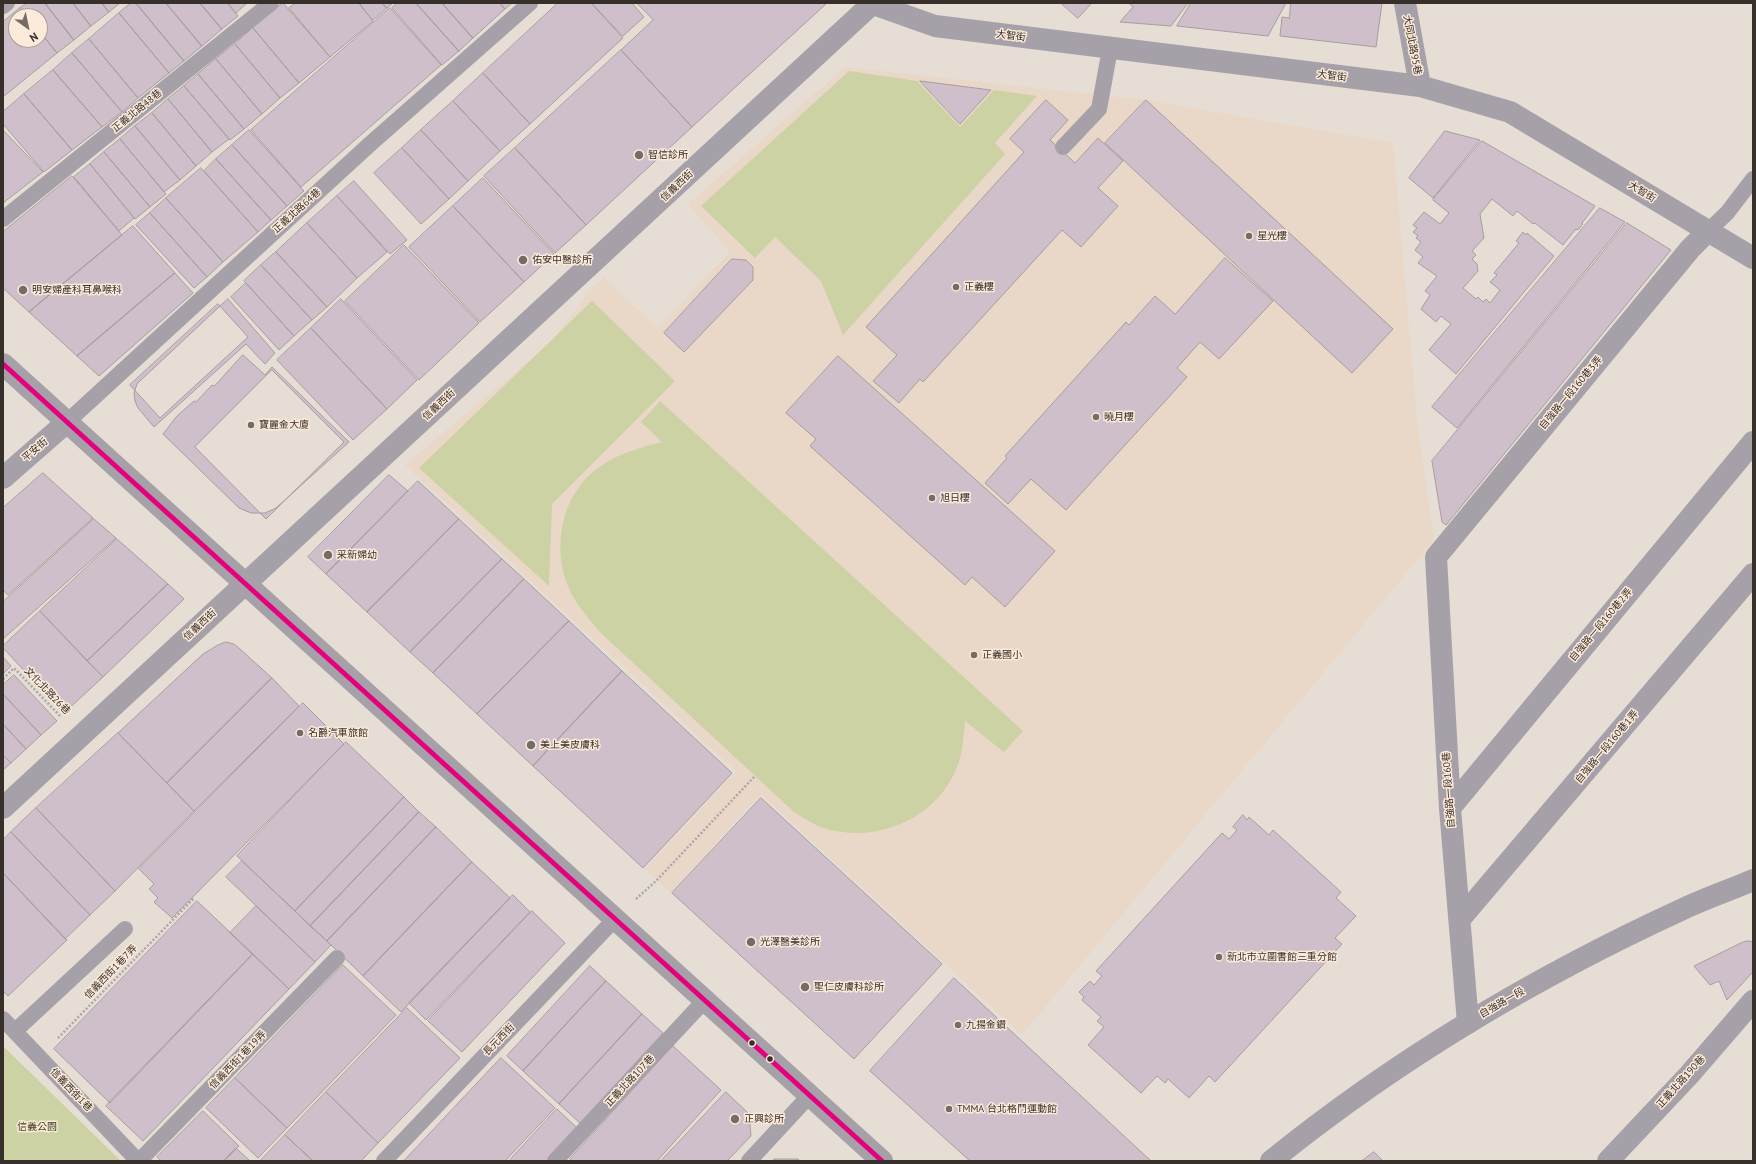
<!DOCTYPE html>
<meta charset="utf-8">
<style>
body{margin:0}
#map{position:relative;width:1756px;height:1164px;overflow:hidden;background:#e6ddd5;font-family:"PT Sans",sans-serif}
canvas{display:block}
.frame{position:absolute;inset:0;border:4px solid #37302a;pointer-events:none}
.north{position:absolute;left:8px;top:8px;width:40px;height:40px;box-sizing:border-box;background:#fceada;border:1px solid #ada094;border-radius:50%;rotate:147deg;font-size:11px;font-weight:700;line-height:16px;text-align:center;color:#37302a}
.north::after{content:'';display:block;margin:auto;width:14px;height:18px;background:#746d66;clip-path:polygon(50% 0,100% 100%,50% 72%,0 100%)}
</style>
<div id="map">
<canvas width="1756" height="1164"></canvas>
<div class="frame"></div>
<div class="north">N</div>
</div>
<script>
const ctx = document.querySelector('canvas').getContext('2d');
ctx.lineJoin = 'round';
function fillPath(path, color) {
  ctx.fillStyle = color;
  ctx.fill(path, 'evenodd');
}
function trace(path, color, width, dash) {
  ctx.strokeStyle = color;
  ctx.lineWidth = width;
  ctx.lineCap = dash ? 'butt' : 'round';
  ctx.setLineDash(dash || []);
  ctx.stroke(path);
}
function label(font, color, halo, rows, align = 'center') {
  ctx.font = font + ' "PT Sans","Noto Sans TC",sans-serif';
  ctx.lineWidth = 3;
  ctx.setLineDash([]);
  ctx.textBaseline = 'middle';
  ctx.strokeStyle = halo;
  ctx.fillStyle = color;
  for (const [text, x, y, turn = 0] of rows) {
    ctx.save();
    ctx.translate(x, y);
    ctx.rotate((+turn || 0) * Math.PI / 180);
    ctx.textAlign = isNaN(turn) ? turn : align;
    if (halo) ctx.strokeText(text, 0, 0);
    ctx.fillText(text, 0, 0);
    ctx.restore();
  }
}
const built = new Path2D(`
 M845,67L1146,100L1393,143L1417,420L1434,540L1022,1035L761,794L670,893L645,869L736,771L405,465L551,342L593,287L604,277L657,328L730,252L688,204Z`);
const green = new Path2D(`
 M849,71L917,81L960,127L994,90L1037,96L995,143L1005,154L843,335L821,281L775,237L755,258L701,206Z
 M592,301L675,381L552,504L549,586L419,468Z
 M660,401L1023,731L1004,752L965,721C963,738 963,755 955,772C934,817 884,840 836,831C820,829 807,820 794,812L601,633C587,617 571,599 565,578C554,541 563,497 593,472C613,455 638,448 662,442L641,422Z
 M3,1046L121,1161H3Z`);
const building = new Path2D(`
 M27,3H45L74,40L57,53L40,32V16H27L20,8Z
 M45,3H73L91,26L74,40Z
 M73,3H102L109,12L91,26Z
 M102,3H120L109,12Z
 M131,3H136L184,61L169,73L119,13Z
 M136,3H166L202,46L184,61Z
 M166,3H200L222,29L202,46Z
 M200,3H228L238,16L222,29Z
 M228,3H247L236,13Z
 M283,3L330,57L299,83L253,28Z
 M296,3H359L373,21L330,57L289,8Z
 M359,3H382L387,8L373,20Z
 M382,3H393L387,8Z
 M398,3H416L459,51L442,65L392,8Z
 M416,3H442L473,38L459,51Z
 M442,3H500L505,9L473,38Z
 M500,3H512L505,9Z
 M558,3H591L623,38L530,124L483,73Z
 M592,3H632L644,17L623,36Z
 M637,3H827L692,127L621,50L653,20Z
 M1061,3H1092L1078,18Z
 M1129,3H1188L1171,26L1120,22L1133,7Z
 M1191,3H1286L1268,36L1177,26Z
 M1291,3H1382L1376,47L1280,36L1282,17L1289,18Z
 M20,8L27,16H16V40H40V32L57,53L3,97V22Z
 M390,8L441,65L301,187L251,130Z
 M119,13L169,73L138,98L89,39Z
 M253,28L299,83L280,98L235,44Z
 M89,39L138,98L122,112L72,53Z
 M235,44L280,98L262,114L216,59Z
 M621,50L692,127L586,225L515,148Z
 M72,53L122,112L102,127L53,70Z
 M216,59L262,114L244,129L198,74Z
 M53,70L102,127L72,150L24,94Z
 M483,73L530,124L500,151L453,101Z
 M198,74L244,129L230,140L184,86Z
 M920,81L991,90L960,124Z
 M184,86L229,139L212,152L168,99Z
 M24,94L72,150L44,172L3,124V112Z
 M168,99L212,152L196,166L152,113Z
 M1046,100L1068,120L1050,140L1075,163L1098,138L1123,161L1098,188L1118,206L1081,247L1062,230L923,382L920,379L899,403L873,381L897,355L866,327L1024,152L1010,139Z
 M1146,100L1393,329L1352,373L1105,143Z
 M453,101L500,151L468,181L421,130Z
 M152,113L196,166L180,180L135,126Z
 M135,126L180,180L164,192L120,139Z
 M3,130L43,172L3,203Z
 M249,130L304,191L287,206L232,145Z
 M421,130L468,181L449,199L402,148Z
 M1445,131L1480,140L1433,198L1409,178Z
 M120,139L166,194L150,207L104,152Z
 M1482,141L1595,206L1582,223L1583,224L1578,230L1576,229L1563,245L1535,223L1533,224L1517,211L1513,216L1492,199L1480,214L1484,238L1472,251L1476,255L1472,259L1477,264L1478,271L1463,288L1476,299L1478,297L1483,302L1486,299L1490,303L1500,290L1490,282L1497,275L1494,273L1519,243L1516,241L1523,232L1526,235L1527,233L1554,256L1456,374L1429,350L1451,324L1441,316L1436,322L1421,309L1430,295L1425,291L1437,276L1418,263L1423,257L1415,250L1421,242L1416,238L1418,236L1413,232L1417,228L1413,225L1424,212L1440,224L1449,213L1433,200Z
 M232,145L287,206L271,220L216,159Z
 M402,148L449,199L421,224L374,173Z
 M515,148L586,225L555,253L484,176Z
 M104,152L150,207L135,219L90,164Z
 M216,159L271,220L258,232L204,171Z
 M90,164L134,218L119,231L74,177Z
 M201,168L258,232L223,262L166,198Z
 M72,176L122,235L29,312L3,288V232Z
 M483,178L554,254L524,282L453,206Z
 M354,181L407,240L390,254L337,196Z
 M337,196L387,252L357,278L307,223Z
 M166,198L223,262L207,277L150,213Z
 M453,206L524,282L480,322L409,247Z
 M1600,208L1625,222L1457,428L1432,407Z
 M150,213L207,277L194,288L136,225Z
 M307,223L357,278L327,307L276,252Z
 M1627,223L1671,250L1446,525L1442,522L1432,461Z
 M133,226L175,273L77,356L29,312Z
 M404,245L479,323L419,380L345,301Z
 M276,252L327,307L312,320L261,265Z
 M1225,258L1273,301L1219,359L1200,342L1177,368L1187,377L1066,510L1031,479L1008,504L985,483L1007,458L1005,456L1126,322L1129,325L1155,296L1175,314Z
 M732,259L746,260L753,267V280L684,352L664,333Z
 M261,265L312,320L294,336L244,281Z
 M175,273L193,293L99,376L77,356Z
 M246,283L294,336L279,350L231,297Z
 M228,299L275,353L265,364L246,344L154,427L138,408L135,401L134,393L137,384Z
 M341,299L417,380L387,409L311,328Z
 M218,304L248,337L160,418L130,385Z
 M311,328L387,409L353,440L277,360Z
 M243,355L265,375L272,367L349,442L276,508L265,513H251L239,508L163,434L177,416L194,401L196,402L212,385L214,386Z
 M838,356L1055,551L1005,607L972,577L965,585L810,446L816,439L786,413Z
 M272,370L344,442L266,519L195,447Z
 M43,473L93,518L8,595L3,590V508Z
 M389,475L408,491L326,574L308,557Z
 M418,481L459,519L367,612L326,574Z
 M94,519L116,538L3,639V602Z
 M459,519L502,559L410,652L367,612Z
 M117,539L168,584L87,661L40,611Z
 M502,559L524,579L433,673L410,652Z
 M524,579L569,621L477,714L433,673Z
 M168,584L184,599L103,677L87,661Z
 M40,611L103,677L64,713L3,648V646Z
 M569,621L622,671L533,766L477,714Z
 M226,642L234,644L240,649L272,678L167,783L118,733L203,654L218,645Z
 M3,657L11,666L3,674Z
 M622,671L732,773L643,868L533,766Z
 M14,675L57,721L41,735L3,694V685Z
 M272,678L299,706L194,811L167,783Z
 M3,694L41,735L26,749L3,724Z
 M303,703L344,744L172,918L154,902L158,898L149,889L154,884L139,869Z
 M3,724L26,749L11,763L3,755Z
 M118,733L194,811L115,891L36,808Z
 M346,742L404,797L295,911L237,856Z
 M3,755L11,763L3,770Z
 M404,797L419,812L310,926L295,911Z
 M761,798L942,964L854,1059L672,893Z
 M36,808L115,891L90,915L11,832Z
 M419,812L436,827L327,941L310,926Z
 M1243,815L1247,820L1249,817L1269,835L1273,830L1341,892L1336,898L1356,916L1335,938L1342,944L1215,1082L1209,1076L1189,1098L1168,1079L1165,1083L1157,1076L1141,1093L1088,1045L1104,1027L1097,1021L1101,1017L1082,1000L1084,997L1079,992L1090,981L1094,985L1102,976L1096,971L1222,833L1229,839L1237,830L1233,827Z
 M436,827L472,862L363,976L327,941Z
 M11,832L90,915L65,939L3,873V840Z
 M242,861L331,945L315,962L226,877Z
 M472,862L510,898L401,1012L363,976Z
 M3,873L67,940L8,996L3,991Z
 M513,895L530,912L426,1020L409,1003Z
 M197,901L253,954L110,1103L54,1049Z
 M256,906L315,962L289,989L230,933Z
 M532,911L565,943L462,1052L428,1021Z
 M1749,941L1753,942V972L1727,1000L1719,981L1710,985L1694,966L1743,942Z
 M253,954L289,989L143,1141L106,1106Z
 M343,965L396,1015L287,1128L235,1078Z
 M590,966L606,981L523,1071L507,1056Z
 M954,978L1151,1161H970L870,1071Z
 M606,981L642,1014L559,1104L523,1071Z
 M407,1008L460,1058L378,1143L326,1092Z
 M642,1014L663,1033L580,1123L559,1104Z
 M673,1046L721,1090L657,1161H573L570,1159Z
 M501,1058L555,1108L505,1161H404Z
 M235,1078L287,1128L258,1158L206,1108Z
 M326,1092L378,1143L361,1161H313L285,1135Z
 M726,1092L749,1114L751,1136L727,1161H661Z
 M557,1109L578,1129L548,1161H509Z
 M203,1111L239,1146L224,1161H161L157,1157Z
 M285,1135L313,1161H260Z
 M236,1148L250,1161H224Z
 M1374,1152L1383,1161H1362Z
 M774,1159H798L800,1161H773Z`);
const path = new Path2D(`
 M3,679L14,668L60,716
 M636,899L657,880L755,776
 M58,1038L194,898`);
const service = new Path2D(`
 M3,6L7,3
 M1063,147L1099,109L1110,49
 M3,219L271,3
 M1707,232L1727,213L1753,179
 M67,422L369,145L530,3
 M3,1019L138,1161
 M15,1031L125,929
 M139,1161L337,958
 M384,1161L615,919
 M555,1161L705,1000
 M749,1161L810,1095`);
const minor = new Path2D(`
 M1405,3L1420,86
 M873,4L935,26L1420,86L1510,112L1753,258
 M3,478L67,422
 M3,808L873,3
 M1450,808L1753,442
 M1460,919L1753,574
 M1468,1023L1450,808L1436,557L1690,249L1707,232
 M1608,1161L1689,1075L1753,1001`);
const tertiary = new Path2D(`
 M3,364L882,1161
 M1271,1161C1396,1060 1537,976 1683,909C1706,898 1730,890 1753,880`);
const bus1 = new Path2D(`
 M3,364L882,1161`);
const markers = [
 [639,155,5,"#746d66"],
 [1249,236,4,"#746d66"],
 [523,260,5,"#746d66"],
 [956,287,4,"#746d66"],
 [23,290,5,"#746d66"],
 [1096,417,4,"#746d66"],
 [251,425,4,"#746d66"],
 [932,498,4,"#746d66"],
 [328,555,5,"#746d66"],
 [974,655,4,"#746d66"],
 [300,733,4,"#746d66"],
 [531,745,5,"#746d66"],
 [751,942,5,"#746d66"],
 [1219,957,4,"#746d66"],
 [805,987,5,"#746d66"],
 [958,1025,4,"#746d66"],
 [752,1043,3.5,"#37302a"],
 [770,1059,3.5,"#37302a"],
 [949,1109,4,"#746d66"],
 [735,1119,5,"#746d66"]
];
const streetNames = [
 ["大智街",1011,36,7],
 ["大同北路95巷",1412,45,79],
 ["大智街",1332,76,7],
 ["正義北路48巷",137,111,-39],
 ["信義西街",677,186,-43],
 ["大智街",1642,192,31],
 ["正義北路64巷",297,211,-42],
 ["自強路一段160巷3弄",1571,393,-50],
 ["信義西街",439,405,-43],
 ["平安街",35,450,-41],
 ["信義西街",200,625,-43],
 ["自強路一段160巷2弄",1601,625,-50],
 ["文化北路26巷",47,691,46],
 ["自強路一段160巷1弄",1607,747,-50],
 ["自強路一段160巷",1449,790,-94],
 ["信義西街1巷7弄",111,972,-46],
 ["自強路一段",1502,1003,-30],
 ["長元西街",499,1040,-46],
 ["信義西街1巷19弄",238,1060,-46],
 ["正義北路107巷",630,1081,-47],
 ["正義北路190巷",1681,1082,-48],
 ["信義西街1巷",71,1090,46]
];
const poiNames = [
 ["智信診所",648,155],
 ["星光樓",1257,236],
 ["佑安中醫診所",532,260],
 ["正義樓",964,287],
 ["明安婦產科耳鼻喉科",32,290],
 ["曉月樓",1104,417],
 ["寶麗金大廈",259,425],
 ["旭日樓",940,498],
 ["采新婦幼",337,555],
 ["正義國小",982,655],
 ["名爵汽車旅館",308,733],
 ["美上美皮膚科",540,745],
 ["光澤醫美診所",760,942],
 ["新北市立圖書館三重分館",1227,957],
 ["聖仁皮膚科診所",814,987],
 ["九揚金鑽",966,1025],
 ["TMMA 台北格鬥運動館",957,1109],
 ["正興診所",744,1119]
];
const parkNames = [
 ["信義公園",37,1127]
];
fillPath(built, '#e9d8c8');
fillPath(green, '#ccd2a3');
fillPath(building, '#cfbfcb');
trace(building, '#a59e9e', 1);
trace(path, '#aba6a8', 2.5, [2, 2]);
trace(service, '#a6a1a8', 16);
trace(minor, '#a6a1a8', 22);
trace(tertiary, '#a6a1a8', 22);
trace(bus1, '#e5007d', 5);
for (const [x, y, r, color] of markers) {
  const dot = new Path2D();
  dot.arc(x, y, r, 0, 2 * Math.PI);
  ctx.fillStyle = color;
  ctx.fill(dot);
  trace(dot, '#fceada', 1.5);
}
label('10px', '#37302a', '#fceada', streetNames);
label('10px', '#37302a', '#fceada', poiNames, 'left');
label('10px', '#394219', '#fceada', parkNames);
</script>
